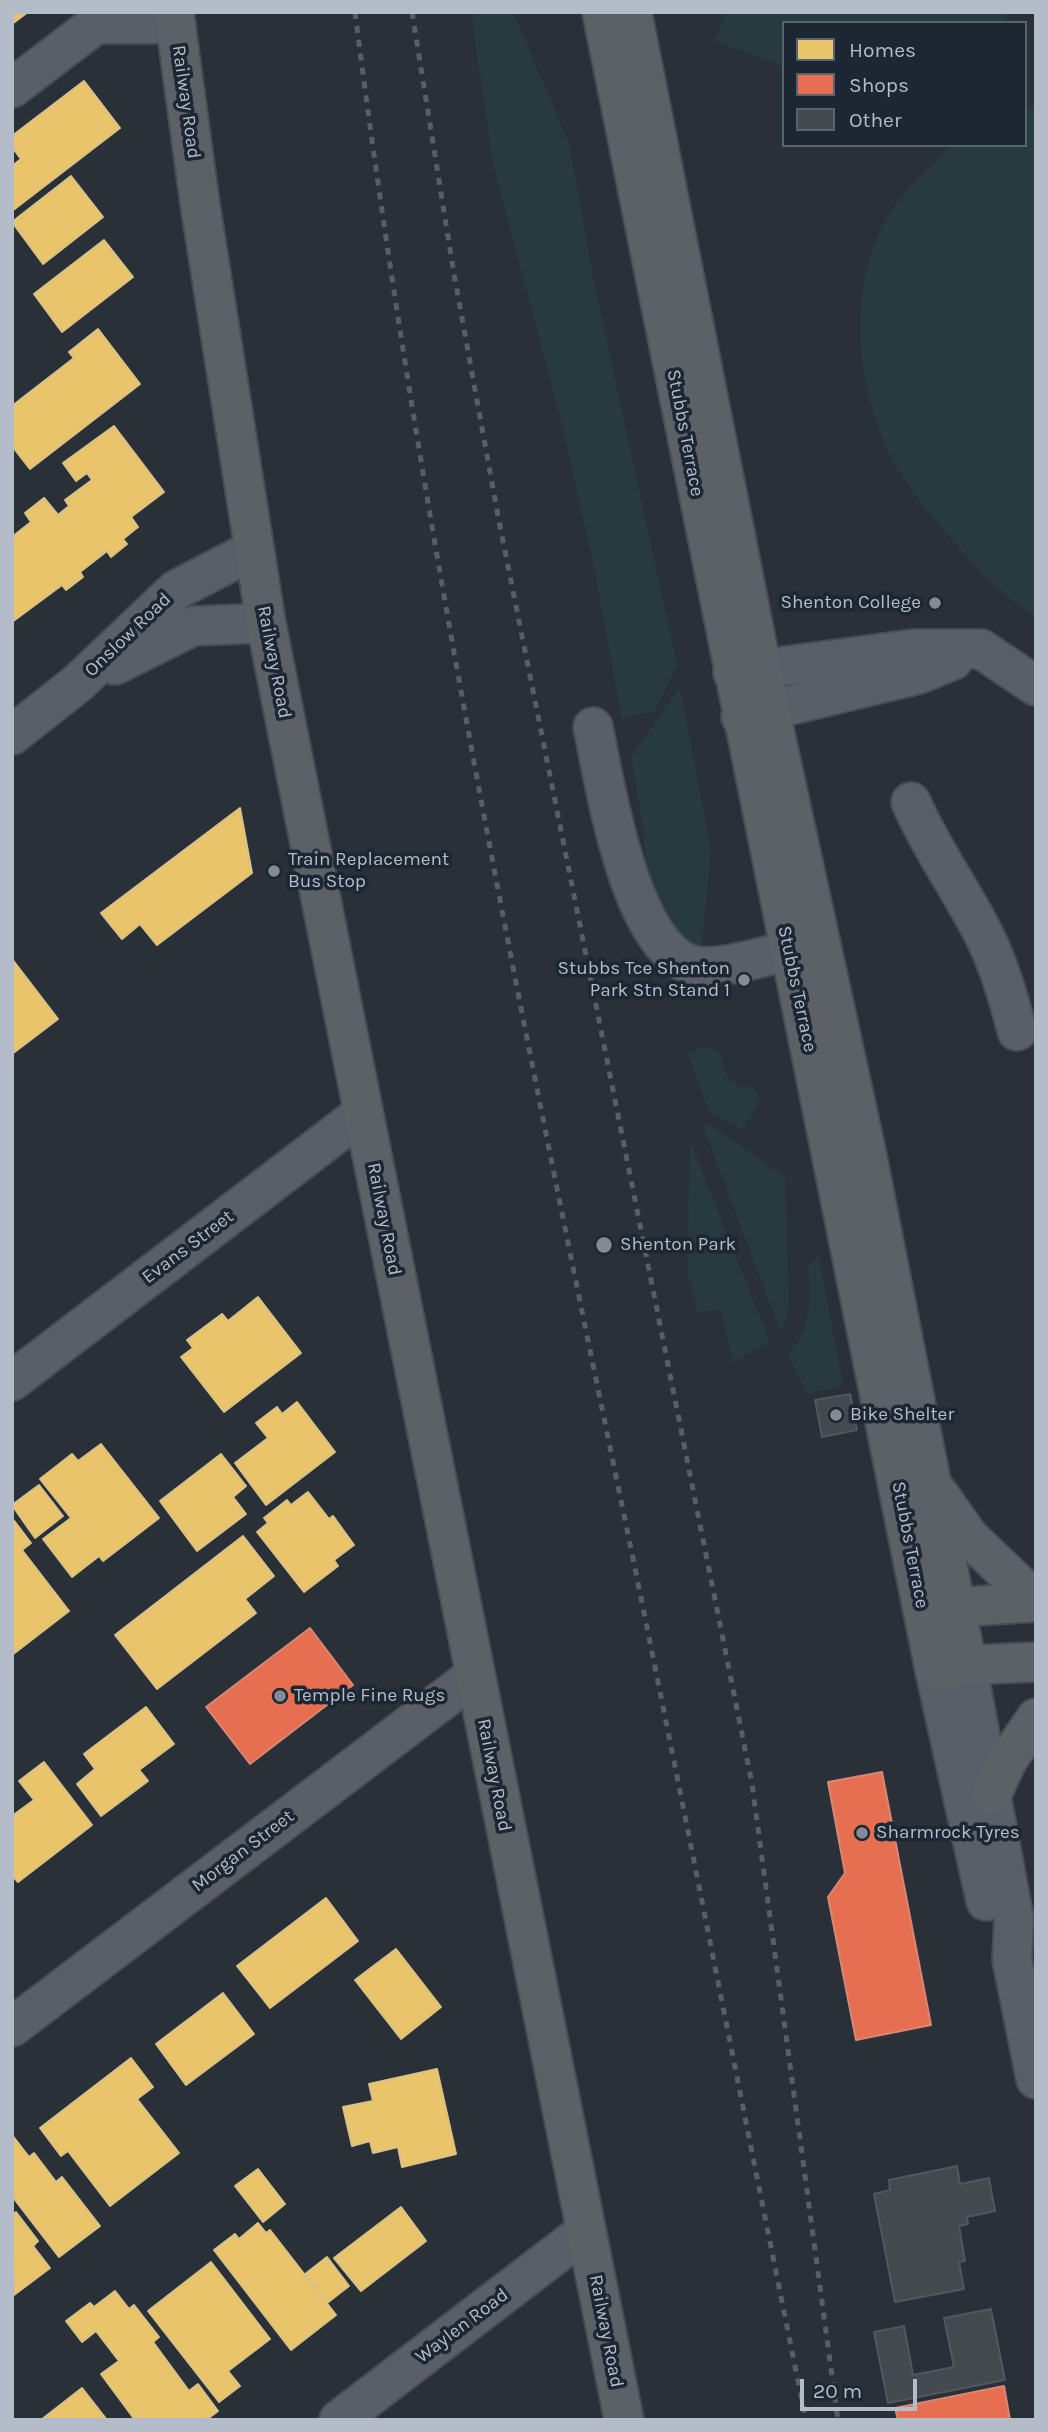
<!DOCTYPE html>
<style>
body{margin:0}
#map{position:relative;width:1048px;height:2432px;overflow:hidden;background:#2a3038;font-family:Karla,sans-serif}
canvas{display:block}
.frame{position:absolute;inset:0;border:14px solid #b4bcc9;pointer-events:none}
.legend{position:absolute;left:782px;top:21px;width:245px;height:126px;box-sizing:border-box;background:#1d2633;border:2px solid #59626f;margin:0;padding:9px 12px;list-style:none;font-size:21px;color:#b4bcc9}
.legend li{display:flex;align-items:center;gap:14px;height:35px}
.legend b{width:35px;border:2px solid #59626f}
.scale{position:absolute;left:800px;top:2379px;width:117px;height:32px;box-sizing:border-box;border:4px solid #b4bcc9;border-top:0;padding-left:9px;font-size:21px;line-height:24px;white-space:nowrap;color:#b4bcc9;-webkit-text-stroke:5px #1d2633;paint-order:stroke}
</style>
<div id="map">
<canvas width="1048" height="2432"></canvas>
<div class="frame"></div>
<ul class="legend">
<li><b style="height:19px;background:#e9c46a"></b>Homes</li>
<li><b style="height:19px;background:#e76f51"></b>Shops</li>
<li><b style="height:19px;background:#444950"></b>Other</li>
</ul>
<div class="scale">20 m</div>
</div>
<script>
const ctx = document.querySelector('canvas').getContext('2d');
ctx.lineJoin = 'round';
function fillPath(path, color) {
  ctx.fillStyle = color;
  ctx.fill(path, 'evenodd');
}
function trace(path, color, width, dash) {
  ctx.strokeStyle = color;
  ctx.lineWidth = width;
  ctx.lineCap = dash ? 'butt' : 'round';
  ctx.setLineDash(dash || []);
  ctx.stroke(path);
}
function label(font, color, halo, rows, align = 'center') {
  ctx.font = font + ' Karla,sans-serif';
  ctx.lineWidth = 7;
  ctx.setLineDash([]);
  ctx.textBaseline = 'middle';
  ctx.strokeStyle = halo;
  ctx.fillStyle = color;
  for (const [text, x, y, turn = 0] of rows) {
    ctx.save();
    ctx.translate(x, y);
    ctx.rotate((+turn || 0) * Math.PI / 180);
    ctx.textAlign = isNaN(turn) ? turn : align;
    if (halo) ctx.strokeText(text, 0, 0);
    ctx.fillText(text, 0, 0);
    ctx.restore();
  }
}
const green = new Path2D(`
 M479,12H513L569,143L594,282L677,665L655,711L622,719L593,562L562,424L493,164L472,21Z
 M726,12H1009L1005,23H784V66L715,41Z
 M1036,105V617C1004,597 978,570 954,542C927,511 897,476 882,437C854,366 849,279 891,211C906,187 933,166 952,145H1025V108Z
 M680,687L711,850L701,955L662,923L647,881L643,827L631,757Z
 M709,1046L720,1054L727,1077L741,1087L752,1086L760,1098L756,1110L741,1129L709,1112L688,1053Z
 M709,1124L785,1177L789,1307L781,1333L703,1126Z
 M690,1141L770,1342L733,1362L721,1309L698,1312L687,1269Z
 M819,1257L843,1385L808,1394L788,1354C813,1330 810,1297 808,1265Z`);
const homes = new Path2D(`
 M12,12H28L12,24Z
 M84,81L120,128L12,211V166L21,159L12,147V136Z
 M71,176L103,217L43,264L12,222Z
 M104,240L133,277L62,332L34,294Z
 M98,329L140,384L30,469L12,446V406L74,358L69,352Z
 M114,426L164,492L131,517L138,527L123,539L127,544L111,557L107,551L80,572L83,577L66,590L62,585L12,622V537L31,522L25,513L44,498L58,515L69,506L65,500L92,480L87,473L76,481L63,463Z
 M240,808L252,873L157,945L140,924L122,939L101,913Z
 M12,959L58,1019L12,1054Z
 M258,1297L301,1353L224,1412L181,1357L193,1348L187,1340L222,1314L228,1321Z
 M297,1402L335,1452L266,1505L235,1463L268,1438L256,1423L277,1407L282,1414Z
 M101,1444L159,1518L103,1561L99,1556L72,1577L43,1539L71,1518L40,1479L72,1454L78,1461Z
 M221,1454L246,1486L233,1497L246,1514L197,1551L160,1501Z
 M39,1485L63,1516L35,1538L12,1505Z
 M308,1492L329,1519L333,1516L354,1545L334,1560L338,1566L304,1592L257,1532L268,1523L264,1518L287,1500L291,1505Z
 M12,1518L31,1543L22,1550L69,1611L12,1655Z
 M243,1536L274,1576L245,1599L256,1613L157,1689L115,1635Z
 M146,1707L174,1744L139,1770L148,1781L101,1816L77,1784L95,1769L84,1754Z
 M44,1762L92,1825L18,1882L12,1875V1816L34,1800L19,1781Z
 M326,1898L358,1941L270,2008L237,1966Z
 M396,1949L441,2007L401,2039L355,1980Z
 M223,1993L254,2034L186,2085L156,2044Z
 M131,2058L153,2087L137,2099L179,2153L110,2206L68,2151L61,2156L40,2128Z
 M437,2069L456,2154L402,2167L398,2147L373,2153L370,2141L352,2146L343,2107L373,2101L369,2084Z
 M12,2135L29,2157L34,2153L56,2182L62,2177L100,2226L59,2257L12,2196Z
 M258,2169L285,2204L263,2222L235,2186Z
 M401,2207L426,2241L361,2291L334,2258Z
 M16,2212L38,2241L33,2246L50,2268L14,2295L12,2215Z
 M258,2223L266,2233L270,2230L336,2315L291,2350L214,2250L235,2234L239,2239Z
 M327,2257L349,2286L327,2303L304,2275Z
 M211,2262L270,2339L228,2371L240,2386L219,2402L148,2311Z
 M115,2291L129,2309L134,2305L159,2337L153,2342L189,2391L198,2384L218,2411L206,2420H135L101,2374L119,2361L96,2331L82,2342L66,2321L90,2303L94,2307Z
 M82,2388L107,2420H41Z`);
const shops = new Path2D(`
 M310,1628L353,1685L250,1764L206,1707Z
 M882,1772L931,2025L856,2040L828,1897L845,1873L828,1782Z
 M1004,2386L1010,2420H898L895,2408Z`);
const building = new Path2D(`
 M850,1394L857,1430L822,1437L815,1400Z
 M957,2166L960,2184L989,2178L995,2211L967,2217L968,2224L959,2226L965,2261L959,2262L964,2289L895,2302L874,2194L890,2190L889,2180Z
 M991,2309L1005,2380L888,2403L874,2332L904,2326L913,2375L954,2367L944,2318Z`);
const minor = new Path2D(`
 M12,88L96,24H176
 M115,665L193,626L266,623
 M733,673L913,649H981L1036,686
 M741,717L919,674L953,660
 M593,727C605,784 629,942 689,964C714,973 762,956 789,951
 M12,735L78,683L176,590L253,550
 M911,802C932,851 963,892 986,939C1000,968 1009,999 1017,1031
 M12,1381L363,1113
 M967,1665L1014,1919L1012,1960L1036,2079
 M935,1671L986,1901
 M12,2027L474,1676
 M339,2420L586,2231`);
const major = new Path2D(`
 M174,12L200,204L266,623L624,2420
 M602,12L935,1671L967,1665L1036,1662
 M632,12L770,711L866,1151L967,1665
 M938,1493L969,1537L1036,1601
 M932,1609L1036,1602
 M991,1796L1007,1761L1036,1718`);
const rail = new Path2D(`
 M355,12C420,526 524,1032 629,1539C689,1832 746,2126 806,2420
 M412,12L454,274L498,516L752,1784L838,2420`);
const markers = [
 [935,603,7,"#848b96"],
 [274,871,7,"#848b96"],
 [744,980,7,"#848b96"],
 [604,1245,9,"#848b96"],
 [836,1415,7,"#848b96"],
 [280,1696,7,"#848b96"],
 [862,1833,7,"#848b96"]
];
const streetNames = [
 ["Railway Road",186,102,82],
 ["Stubbs Terrace",685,433,79],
 ["Onslow Road",128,635,-44],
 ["Railway Road",274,662,79],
 ["Stubbs Terrace",797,989,78],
 ["Railway Road",384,1219,79],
 ["Evans Street",188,1247,-37],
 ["Stubbs Terrace",910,1545,79],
 ["Railway Road",494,1775,79],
 ["Morgan Street",243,1851,-37],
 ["Waylen Road",462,2326,-37],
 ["Railway Road",606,2331,79]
];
const poiNames = [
 ["Shenton College",921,603,"right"],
 ["Train Replacement",288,860],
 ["Bus Stop",288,882],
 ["Stubbs Tce Shenton",730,969,"right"],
 ["Park Stn Stand 1",730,991,"right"],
 ["Shenton Park",620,1245],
 ["Bike Shelter",850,1415],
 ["Temple Fine Rugs",294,1696],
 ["Sharmrock Tyres",876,1833]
];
fillPath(green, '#273a3e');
fillPath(homes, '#e9c46a');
trace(homes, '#d9c286', 2);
fillPath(shops, '#e76f51');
trace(shops, '#d88675', 2);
fillPath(building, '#444950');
trace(building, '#52575f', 2);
trace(minor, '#484c53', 42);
trace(major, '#484c55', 42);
trace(minor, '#5a5e66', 38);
trace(major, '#5c6168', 38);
trace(rail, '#595d64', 5, [7, 7]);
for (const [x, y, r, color] of markers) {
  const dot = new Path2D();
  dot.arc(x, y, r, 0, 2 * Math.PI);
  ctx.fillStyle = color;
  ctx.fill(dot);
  trace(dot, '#1d2633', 2.5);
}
label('19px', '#b4bcc9', '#1d2633', streetNames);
label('19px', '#b4bcc9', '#1d2633', poiNames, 'left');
</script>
